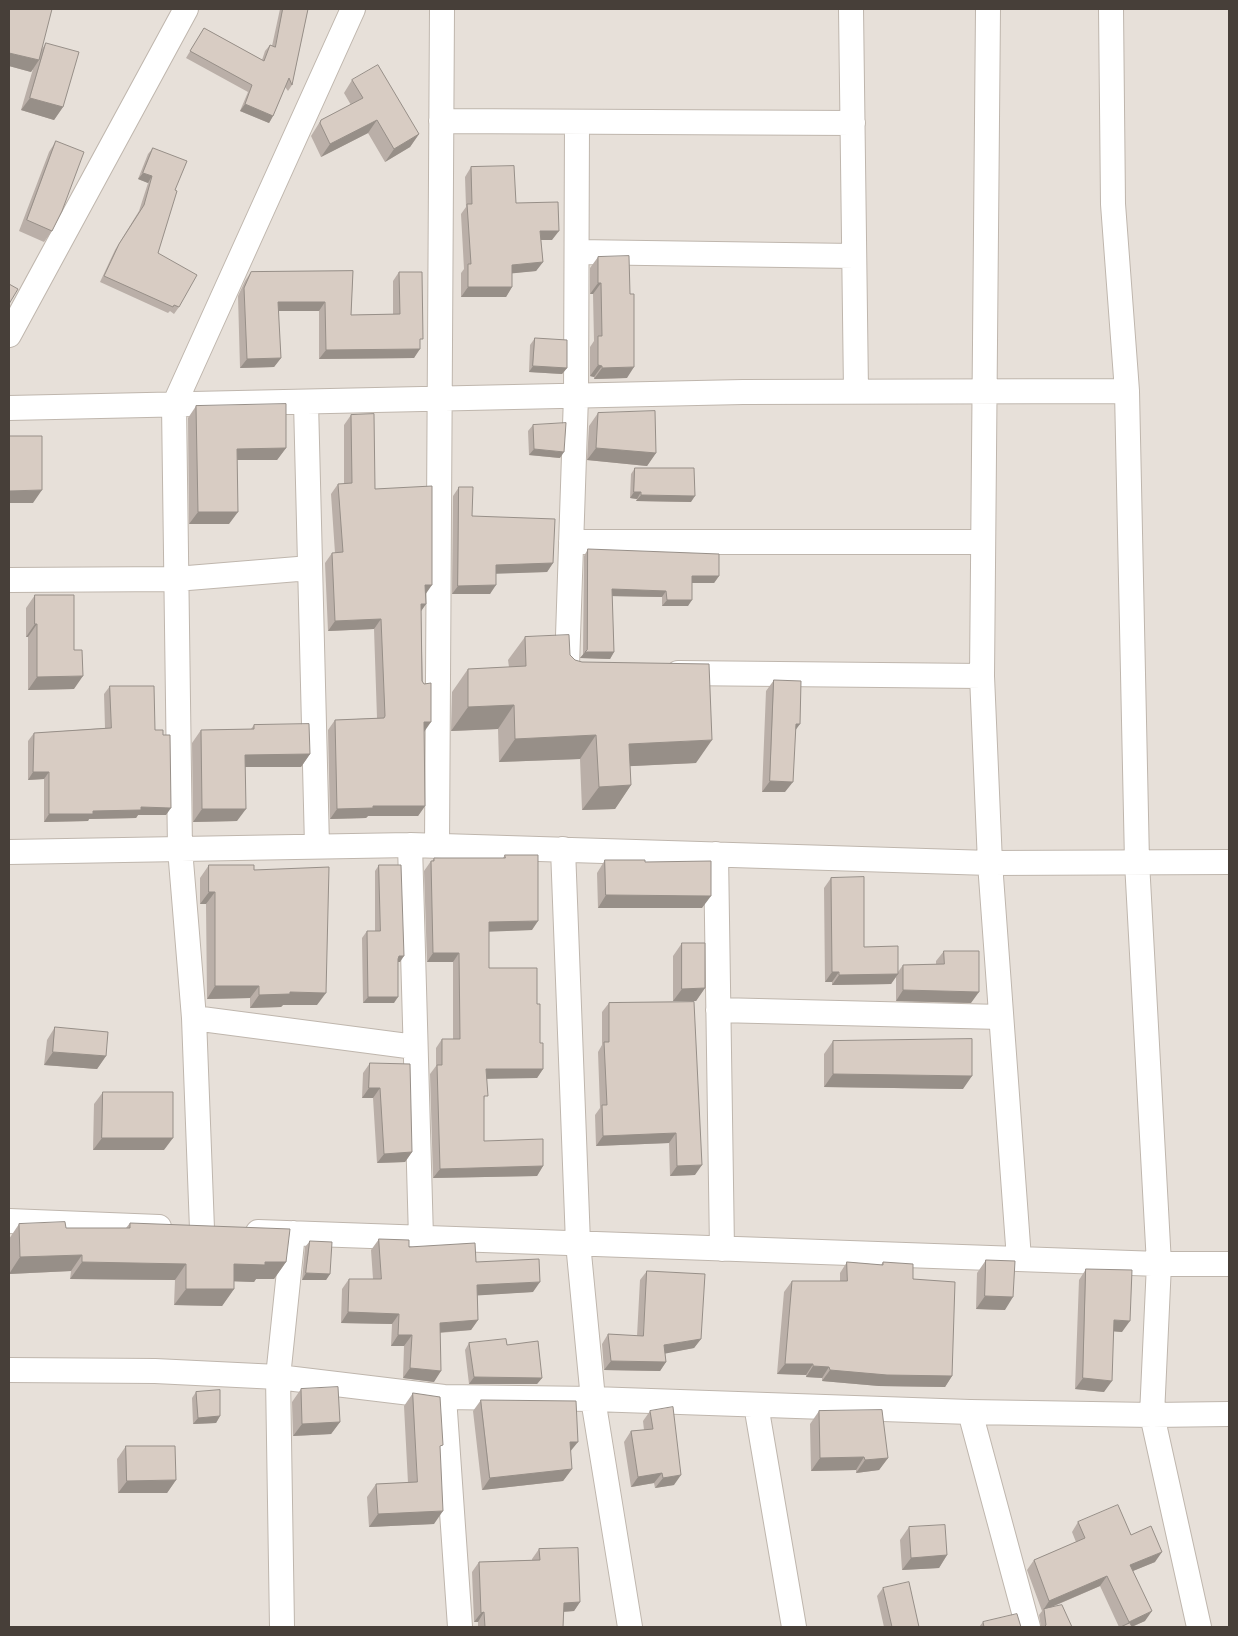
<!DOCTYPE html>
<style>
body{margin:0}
#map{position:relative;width:1238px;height:1636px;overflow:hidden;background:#f4efea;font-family:"Open Sans",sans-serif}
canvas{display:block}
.frame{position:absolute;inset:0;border:10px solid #473f39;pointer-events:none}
</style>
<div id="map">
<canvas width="1238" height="1636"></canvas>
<div class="frame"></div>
</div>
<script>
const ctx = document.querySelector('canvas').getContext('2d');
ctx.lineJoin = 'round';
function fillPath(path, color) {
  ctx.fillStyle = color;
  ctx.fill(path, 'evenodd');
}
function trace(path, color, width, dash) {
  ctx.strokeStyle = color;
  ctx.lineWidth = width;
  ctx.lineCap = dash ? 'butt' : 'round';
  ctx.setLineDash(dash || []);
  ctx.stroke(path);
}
const residential = new Path2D(`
 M9,9H1229V1627H9Z`);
const minor = new Path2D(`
 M851,9L856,391
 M988,9L982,676L990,863L1019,1259
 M1111,9L1113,204L1127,391L1137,862L1159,1264L1152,1415L1199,1627
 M441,121L853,123
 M577,252L854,256
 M9,335L186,9
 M306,402L317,846
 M9,408L743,392L1127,391
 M571,542H982
 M9,580L176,579L310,568
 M567,666L576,396L577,123
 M678,673L982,676
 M410,845L421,1238
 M437,845L442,9
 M563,849L578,1243L593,1399L630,1627
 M9,852L410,845L990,863L1229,862
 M716,854L722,1249
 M718,1010L1001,1017
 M194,1018L415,1047
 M9,1221L159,1227
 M202,1229L194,1018L180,849L174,405L353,9
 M258,1232L1159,1264H1229
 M9,1370L155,1371L278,1377L444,1397L593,1399L970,1412L1152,1415L1229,1414
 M444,1397L460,1627
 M756,1405L794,1627
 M970,1412L1028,1627
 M282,1627L278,1377L293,1233`);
const wall = new Path2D(`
 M9,9L42,49L46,43L63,107L54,120L21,110L33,69L31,72L9,66Z
 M280,9H308L292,85L288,91L285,87L273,116L269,123L240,111L248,92L186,58L204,28L262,60L265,51L270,45L272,46Z
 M352,80L419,134L410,147L385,162L368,133L321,157L311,136L321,120L351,105L344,93Z
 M56,141L52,231L44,242L19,231L49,152Z
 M153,148L175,190L158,253L179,307L174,314L170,311L168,313L100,282L115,250L139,211L148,183L138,179L148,154Z
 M471,167L516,203L552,240H541L543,262L536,271L512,273V287L506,297H461V273L464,269L461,214L466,207L465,177Z
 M598,257L627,378L594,379V377L590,376V347L594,341L593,294H590V268Z
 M353,271L351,315L393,314V281L399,272L420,344L414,358L319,359V311H278L281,358L274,367L240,368L238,296L245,281L251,272Z
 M535,338L567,368L562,374L529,372L530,345Z
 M196,406L286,448L277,460H237L229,524H189L188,418Z
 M598,413L656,453L647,466L587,460L589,426Z
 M351,415L375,489L425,594L426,604L421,611L424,731L425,806L418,816H368L366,818L330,819L328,730L335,720L377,718L374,629L328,631L325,563L332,553H335L331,494L338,484H344V425Z
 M533,425L560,458L529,455L528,431Z
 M635,468L691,502L636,501L637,499L630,498L631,474Z
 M459,487L472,516L553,563L547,572L496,573L490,594H452L453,496Z
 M588,549L719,576L714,583H692L688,606H662V597L612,596L614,652L610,659L580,658L583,655L584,556Z
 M35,595L74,689L28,690V637H26V608Z
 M525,637L570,655L575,660L696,763L630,766L631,785L615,809L582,810L580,759L499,762L498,729L451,731L452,692L468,669L509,667L508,660Z
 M774,680L785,792H762L766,691Z
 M110,686L155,730L166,815H138L136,818L89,819L88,821L44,822V779L28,780V741L34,733L105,728L104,694Z
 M254,725L310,754L301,767H245L237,821L193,822L192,743L201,730L251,729Z
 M505,855L532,930L489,931V968L537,1004L540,1043L543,1069L537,1078H487L484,1101V1141L543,1166L537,1176L433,1178L430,1074L436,1066V1048L442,1039H453V962H427L424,871L431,861H432L434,858H503Z
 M605,860L702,908H598L597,873Z
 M209,865L254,870L317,1005H283L281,1007L250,1008V998L207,999L206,904H200V878Z
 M379,865L400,962H398L394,1003H363L362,938L367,931H375V871Z
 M831,878L864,947L898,972L903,965L936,964V961L944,951L971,1003L896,1001V977L891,984L832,985V982H825L824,888Z
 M682,943L705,988L696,1001H673V956Z
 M694,1002L695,1175L670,1176L669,1143L596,1146L595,1115L600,1108L598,1052L602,1045V1012L609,1003Z
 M55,1027L106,1056L97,1069L44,1065L47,1040Z
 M833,1041L963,1089L824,1087V1054Z
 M370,1063L412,1152L405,1162L377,1163L373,1098H362L363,1073Z
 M103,1092L164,1150H93L94,1104Z
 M130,1223L286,1262L274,1279H256L254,1282L234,1281V1289L222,1306L174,1305L175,1280L70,1279L71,1271L9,1274V1239L19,1224L66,1228H126Z
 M379,1239L476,1262L533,1292L477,1295L478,1320L471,1330L440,1333L434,1382L403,1378L404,1346H391L392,1324L341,1323L342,1289L349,1279H373L371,1250Z
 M310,1241L330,1274L326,1280H302L305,1247Z
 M986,1260L1005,1310L976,1309L977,1273Z
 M847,1262L881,1265L883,1262L913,1279L952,1376L945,1387L879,1386L822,1381V1378L806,1377V1375L777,1374L784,1292L792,1281H840V1273Z
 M1086,1269L1122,1332L1114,1331L1104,1392L1075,1389L1079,1280Z
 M647,1271L701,1339L694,1348L665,1353L666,1362L660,1371L604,1370L602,1344L608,1334L637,1336L640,1280Z
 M469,1343L507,1345L542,1378L537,1384H469L465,1350Z
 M301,1389L340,1422L331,1434L293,1436L292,1402Z
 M196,1392L220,1416L216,1423L193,1424L192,1398Z
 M413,1393L440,1450L434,1524L369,1527L367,1497L376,1484L408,1483L404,1406Z
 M481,1400L570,1452L572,1469L563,1481L482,1490L473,1411Z
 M650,1411L674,1485L655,1488L654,1483L631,1487L624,1442L631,1431L644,1430L643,1421Z
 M819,1411L888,1458L879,1470L856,1473V1470L811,1471L810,1424Z
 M126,1446L176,1480L167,1493H118L117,1459Z
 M1078,1522L1131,1535L1155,1562L1133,1571L1145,1621L1132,1627H1119L1100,1586L1052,1607L1072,1627H1041L1039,1615L1042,1611L1027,1570L1034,1560L1076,1542L1072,1532Z
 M909,1527L947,1555L939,1568L902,1570L900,1540Z
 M539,1549L580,1602L574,1611L564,1612L563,1627H478V1622H474L472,1572L479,1562L532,1560V1559Z
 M883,1588L919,1627H884L877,1596Z
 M983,1622L1021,1627H979Z`);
const shadedWall = new Path2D(`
 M9,53L39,60L31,72L9,66Z
 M30,98L63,107L54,120L21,110Z
 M245,104L273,116L269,123L240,111Z
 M377,120L368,133L321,157L330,144Z
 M419,134L410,147L385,162L394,149Z
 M143,173L152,176L148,183L138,179Z
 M540,231H559L552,240H534Z
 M543,262L536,271L506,274L512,265Z
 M598,283H601L593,294H590Z
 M468,287H512L506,297H461Z
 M278,302H325L319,311H272Z
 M420,349L414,358L319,359L326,350Z
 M281,358L274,367L240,368L247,359Z
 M598,365L602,366L594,377L590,376Z
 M533,366L567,368L562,374L529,372Z
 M634,367L627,378L594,379L602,368Z
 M286,448L277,460H229L237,449Z
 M596,448L656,453L647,466L587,460Z
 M534,449L564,452L560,458L529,455Z
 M42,490L33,503H9V491Z
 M634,492H641L637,499L630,498Z
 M641,495L695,496L691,502L636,501Z
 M198,512H238L229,524H189Z
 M553,563L547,572L490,574L496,565Z
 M692,576H719L714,583H687Z
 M425,585H432L425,595Z
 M496,585L490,594H452L458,586Z
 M612,589L666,591L662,597L607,596Z
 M667,600H692L688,606H662Z
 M421,604H426L419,614Z
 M381,619L374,629L328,631L335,621Z
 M35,624H37L28,637H26Z
 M585,652H614L610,659L580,658Z
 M83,676L74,689L28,690L37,677Z
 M514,705L498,729L451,731L468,707Z
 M424,722H431L424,732Z
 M796,724H800L792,735Z
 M596,735L580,759L499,762L515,739Z
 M712,740L696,763L613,767L629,744Z
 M310,754L301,767H236L245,755Z
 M33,772H49L44,779L28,780Z
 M770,781L793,782L785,792H762Z
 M631,785L615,809L582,810L599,787Z
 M373,806H425L418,816H368L366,818L330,819L337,809Z
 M141,807L171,808L166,815H138L136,818L89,819L88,821L44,822L49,814Z
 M202,809H246L237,821L193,822Z
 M209,892H215L206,904H200Z
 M606,895L711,896L702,908H598Z
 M538,921L532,930L482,932L489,922Z
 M433,953H459L453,962H427Z
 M399,956H404L400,962H394Z
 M832,972H839L832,982H825Z
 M898,974L891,984L832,985L839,975Z
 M215,986H259L250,998L207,999Z
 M705,988L696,1001H673L682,989Z
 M903,990L979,992L971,1003L896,1001Z
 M290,992L326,993L317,1005H283L281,1007L250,1008L259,995Z
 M368,997H398L394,1003H363Z
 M53,1052L106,1056L97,1069L44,1065Z
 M486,1069H543L537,1078L480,1079Z
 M833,1074L972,1076L963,1089L824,1087Z
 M369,1088H380L373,1098H362Z
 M676,1133L669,1143L596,1146L603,1136Z
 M102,1138H173L164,1150H93Z
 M412,1152L405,1162L377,1163L384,1154Z
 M702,1165L695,1175L670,1176L677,1166Z
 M543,1166L537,1176L433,1178L440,1169Z
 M82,1255L71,1271L9,1274L20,1257Z
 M82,1262L186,1264L175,1280L70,1279Z
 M265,1262H286L274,1279H256L254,1282L222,1281L234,1264Z
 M306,1273L330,1274L326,1280H302Z
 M540,1282L533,1292L469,1296L477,1285Z
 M186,1289H234L222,1306L174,1305Z
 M985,1296L1013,1297L1005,1310L976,1309Z
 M348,1312L399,1314L392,1324L341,1323Z
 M478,1320L471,1330L432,1333L440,1323Z
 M1114,1320L1130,1321L1122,1332L1107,1331Z
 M398,1335H412L404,1346H391Z
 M701,1339L694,1348L658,1355L664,1345Z
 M611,1361L666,1362L660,1371L604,1370Z
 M785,1364H813L806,1375L777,1374Z
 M813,1366L829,1367L822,1378L806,1377Z
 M410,1368L441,1371L434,1382L403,1378Z
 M830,1370L952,1376L945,1387L879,1386L822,1381Z
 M474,1377L542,1378L537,1384H469Z
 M1083,1378L1112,1381L1104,1392L1075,1389Z
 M220,1416L216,1423L193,1424L198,1418Z
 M340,1422L331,1434L293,1436L302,1424Z
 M570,1442H578L569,1453Z
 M864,1457L856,1470L811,1471L820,1458Z
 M888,1458L879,1470L856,1473L865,1460Z
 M572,1469L563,1481L482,1490L490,1478Z
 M662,1473L654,1483L631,1487L638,1477Z
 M681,1475L674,1485L655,1488L663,1478Z
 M176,1480L167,1493H118L127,1481Z
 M443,1511L434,1524L369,1527L378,1514Z
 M1162,1552L1155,1562L1123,1575L1130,1565Z
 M947,1555L939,1568L902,1570L911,1558Z
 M1107,1576L1100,1586L1044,1610V1609L1049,1601Z
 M580,1602L574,1611L558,1612L564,1603Z
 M1152,1611L1145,1621L1131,1627H1125L1129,1622Z
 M484,1612L478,1622H474L481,1613Z`);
const building = new Path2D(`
 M9,9H52L39,60L9,53Z
 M283,9H308L292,85L289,78L273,116L245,104L252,85L190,51L204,28L264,61L270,45L275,47Z
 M46,43L79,52L63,107L30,98Z
 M378,65L419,134L394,149L377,120L330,144L320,123L321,120L363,98L352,80Z
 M56,141L84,152L62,211L52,231L27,220Z
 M153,148L187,161L175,190L177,191L158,253L197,275L179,307L174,305L173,307L104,276L119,244L144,205L152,176L143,173Z
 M514,166L516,203L558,202L559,231H540L543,262L512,265V287H468V264H471L467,204H472L471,167Z
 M629,256L630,294H634V367L602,368V366L598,365V336H602L601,283H598V257Z
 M353,271L351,315L400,314L399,272H422L423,339H420V349L326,350L325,302H278L281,358L247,359L244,288L251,272Z
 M9,284L18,289L9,304Z
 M535,338L567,340V368L533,366Z
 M286,404V448L237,449L238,512H198L196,406Z
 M655,411L656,453L596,448L598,413Z
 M374,414L375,489L432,486V585H425L426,604H421L422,681L424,684L431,683V722H424L425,806H373V808L337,809L335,720L384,718L385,716L381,619L335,621L332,553L343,552L338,484L352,483L351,415Z
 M566,423L564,452L534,449L533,425Z
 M9,436H42V490L9,491Z
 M635,468H694L695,496L641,495V492H634Z
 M459,487H473L472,516L555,519L553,563L496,565V585L458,586Z
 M588,549L719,554V576H692V600H667L666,591L612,589L614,652H585L587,650Z
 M35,595H74V650H82L83,676L37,677V624H35Z
 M569,635L570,655L575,660L582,662L709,664L712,740L629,744L631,785L599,787L596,735L515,739L514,705L468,707V669L526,666L525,637Z
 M774,680L801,681L800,724H796L793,782L770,781Z
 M110,686H154L155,730H163V735H170L171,808L141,807V810L93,811V814H49V772H33L34,733L111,728Z
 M309,724L310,754L245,755L246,809H202L201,730L254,729V725Z
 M505,855H538V921L489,922V968H537V1004H540V1043H543V1069H486L488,1096H484V1141L543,1139V1166L440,1169L437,1065H442V1039H460L459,953H433L431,861H434V858H505Z
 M605,860H645V862L711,861V896L606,895Z
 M209,865H254V870L329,867L326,993L290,992V994L259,995V986H215V892H209Z
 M379,865H401L404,956H399L398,959V997H368L367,931H380Z
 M864,877V947L898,946V974L839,975V972H832L831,878Z
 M682,943H705V988L682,989Z
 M944,951H979V992L903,990V965L944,964Z
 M694,1002L702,1165L677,1166L676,1133L603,1136L602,1105H607L604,1042H609V1003Z
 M55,1027L108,1032L106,1056L53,1052Z
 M972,1039V1076L833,1074V1041Z
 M370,1063L410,1064L412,1152L384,1154L380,1088H369Z
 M103,1092H173V1138H102Z
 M65,1222L66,1228H130V1223L290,1229L286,1262H265V1265L234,1264V1289H186V1264L82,1262V1255L20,1257L19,1224Z
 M379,1239L409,1240V1247L475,1243L476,1262L539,1259L540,1282L477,1285L478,1320L440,1323L441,1371L410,1368L412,1335H398L399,1314L348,1312L349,1279H381Z
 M310,1241L332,1242L330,1274L306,1273Z
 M986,1260L1015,1261L1013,1297L985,1296Z
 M847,1262L883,1265V1262L913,1264V1279L955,1282L952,1376L887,1375L830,1370L829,1367L813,1366V1364H785L792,1281H847Z
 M1086,1269L1132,1270L1130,1321L1114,1320L1112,1381L1083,1378Z
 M647,1271L705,1274L701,1339L664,1345L666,1362L611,1361L608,1334L643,1336Z
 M506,1339L507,1345L538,1341L542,1378L474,1377L469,1343Z
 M338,1387L340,1422L302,1424L301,1389Z
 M220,1390V1416L198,1418L196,1392Z
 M413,1393L440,1397L443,1445L440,1446L443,1511L378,1514L376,1484L417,1482Z
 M481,1400L576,1401L578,1442H570L572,1469L490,1478Z
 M673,1407L681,1475L663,1478L662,1473L638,1477L631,1431L653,1429L650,1411Z
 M882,1410L888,1458L865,1460L864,1457L820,1458L819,1411Z
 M126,1446H175L176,1480L127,1481Z
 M1118,1505L1131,1535L1151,1526L1162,1552L1130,1565L1152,1611L1129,1622L1107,1576L1049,1601L1034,1560L1085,1538L1078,1522Z
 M945,1525L947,1555L911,1558L909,1527Z
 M578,1548L580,1602L564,1603L563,1627H485L484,1612L481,1613L479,1562L540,1560L539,1549Z
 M909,1582L919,1627H892L883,1588Z
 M1062,1605L1072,1627H1044L1046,1625L1044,1609Z
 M1017,1614L1021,1627H984L983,1622Z
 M1130,1623L1132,1627H1121Z`);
fillPath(residential, '#e7e0d9');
trace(minor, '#bfb6ad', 26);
trace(minor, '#fff', 24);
fillPath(wall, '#baafa8');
fillPath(shadedWall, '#978f88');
fillPath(building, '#d8ccc3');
trace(building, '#978f88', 1);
</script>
